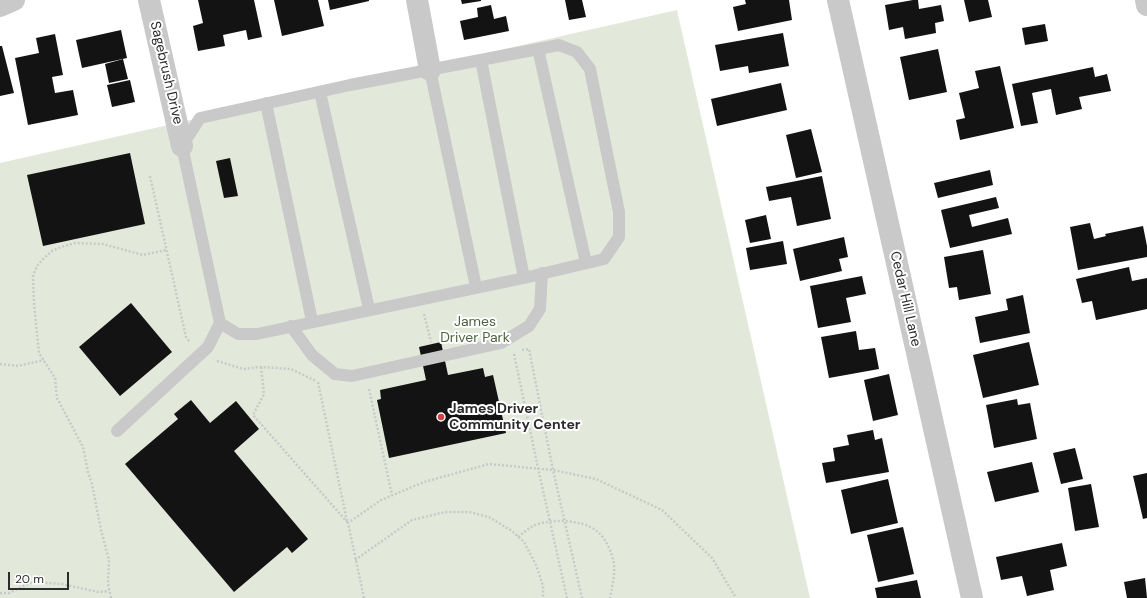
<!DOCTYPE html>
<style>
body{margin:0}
#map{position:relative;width:1147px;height:598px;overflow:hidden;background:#fff;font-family:"DM Sans",sans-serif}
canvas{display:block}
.scale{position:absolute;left:8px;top:572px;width:61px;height:18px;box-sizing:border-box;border:2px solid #2c2c2c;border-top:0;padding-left:5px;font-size:12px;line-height:14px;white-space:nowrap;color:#2c2c2c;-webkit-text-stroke:3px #fff;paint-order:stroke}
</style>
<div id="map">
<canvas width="1147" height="598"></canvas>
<div class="scale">20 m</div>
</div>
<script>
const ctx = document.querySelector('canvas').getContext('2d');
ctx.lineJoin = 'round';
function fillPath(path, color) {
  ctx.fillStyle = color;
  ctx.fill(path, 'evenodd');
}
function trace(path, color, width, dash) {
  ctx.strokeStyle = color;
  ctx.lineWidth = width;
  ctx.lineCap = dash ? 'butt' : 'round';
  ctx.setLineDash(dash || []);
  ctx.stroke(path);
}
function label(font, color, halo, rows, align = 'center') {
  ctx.font = font + ' "DM Sans",sans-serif';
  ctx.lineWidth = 4;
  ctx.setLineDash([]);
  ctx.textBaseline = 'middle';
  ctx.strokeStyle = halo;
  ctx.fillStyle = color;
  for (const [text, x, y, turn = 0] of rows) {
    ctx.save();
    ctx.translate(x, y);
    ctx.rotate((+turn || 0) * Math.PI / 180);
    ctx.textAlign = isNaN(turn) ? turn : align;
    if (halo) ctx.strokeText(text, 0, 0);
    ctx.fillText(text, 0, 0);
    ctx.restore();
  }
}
const green = new Path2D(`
 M677,10L810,598H0V163Z`);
const building = new Path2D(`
 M198,0H254L262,37L248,40L246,30L223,35L225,46L198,51L193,26L203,23Z
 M274,0H318L324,26L282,36Z
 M328,0H369V1L330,10Z
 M461,0H481V1L462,4Z
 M565,0H582L586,17L569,20Z
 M745,0H789L792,20L738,31L733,7L746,4Z
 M913,0H918L919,9L941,5L944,21L935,23L936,33L905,39L903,27L889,30L885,5Z
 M964,0H988L992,17L969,22Z
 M491,5L494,19L506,16L509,31L464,40L460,21L478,17L477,8Z
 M1045,24L1048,41L1025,45L1022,28Z
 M121,30L127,58L82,68L76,40Z
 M783,33L789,66L749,73L748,66L720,71L715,45Z
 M55,34L63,75L52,77L55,93L73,90L78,115L28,125L15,58L39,53L36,38Z
 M0,46H2L14,93L0,96Z
 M938,49L947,92L909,100L900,57Z
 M123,59L128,79L109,83L105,64Z
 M1000,66L1014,128L960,140L956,120L965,118L959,93L979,88L975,71Z
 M1093,67L1095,77L1107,74L1111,91L1079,97L1082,109L1056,115L1051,89L1032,93L1038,123L1021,126L1012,84Z
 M130,80L135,102L112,107L107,85Z
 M781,83L787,110L717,126L711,99Z
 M811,129L822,172L796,178L786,135Z
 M130,153L145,224L43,246L27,175Z
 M230,158L238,196L224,198L216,161Z
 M990,170L993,185L938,198L934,183Z
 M822,176L831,219L797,226L791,197L769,201L766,187Z
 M996,197L999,208L969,215L972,227L1008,218L1012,234L950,248L941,210Z
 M766,215L771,239L750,243L745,220Z
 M1090,223L1094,239L1106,236L1105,234L1143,226L1147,246V257L1078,270L1070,227Z
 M844,237L848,257L839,259L842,271L800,281L793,249Z
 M783,241L787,264L750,270L746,248Z
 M983,250L991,294L959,300L957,287L949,288L944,257Z
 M1129,267L1132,281L1147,278V309L1096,320L1092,301L1082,303L1076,279Z
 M862,276L866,294L846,298L851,322L818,328L810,286Z
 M1023,295L1030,333L980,343L975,317L1008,310L1006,299Z
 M131,303L172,352L120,396L79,347Z
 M856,331L859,350L875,348L879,369L829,378L821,337Z
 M441,342L448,375L483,368L485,377L493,375L506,433L389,458L377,400L381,399L380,390L426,380L419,347Z
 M1029,342L1039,385L983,398L973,355Z
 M889,374L898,415L873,421L864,380Z
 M1017,399L1018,405L1030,403L1037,439L994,448L986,405Z
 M191,400L210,423L236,401L259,429L234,451L308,539L292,553L287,547L234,592L125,464L178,419L174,414Z
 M873,430L875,440L882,438L889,472L826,483L822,463L835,461L833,448L849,445L847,435Z
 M1075,448L1083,479L1061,484L1053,453Z
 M1032,462L1039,492L995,502L987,472Z
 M1147,473V518L1143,519L1133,476Z
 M888,479L898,523L851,534L841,490Z
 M1091,484L1099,527L1075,531L1068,488Z
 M903,527L914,574L878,582L867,535Z
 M1062,543L1067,566L1050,570L1054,590L1027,596L1022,576L1001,580L996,557Z
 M1145,578L1147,598H1127L1124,582Z
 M917,580L921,598H877L875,588Z`);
const path = new Path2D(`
 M150,176L186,337L190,342
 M424,314L431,342
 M522,350L529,349L553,470L582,598
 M514,354L538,468L567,598
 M217,361L243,369L261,367L291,369L316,381
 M0,364L18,366L44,360
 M261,367L264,394L253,415L348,523
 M318,382L347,521
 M369,389L392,495
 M518,537C523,533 528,529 533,526C551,518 583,519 598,532C606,539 613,554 614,565C615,576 612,587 610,598
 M355,560L412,520L445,512H469L489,517L512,531L524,542L536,565L543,586V598
 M0,593H9L32,582L62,584L98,592L109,591
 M111,598L108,584L109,560L101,530L92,484L88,472L83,447L57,398L55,378L39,353L34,304L33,276L37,266L44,258L52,251L61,247L75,243L103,244L143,255L166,250
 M364,598L348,523L381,500L424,482L489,464L553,470L596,479L662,510L712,558L736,598`);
const service = new Path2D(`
 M559,45L577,52L590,69L619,212V237L604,259L524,278L257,334H238L220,323L182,146L200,118L350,85Z
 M538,49L586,263
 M481,60L524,278
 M430,70L476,287
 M320,92L369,309
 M266,103L312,321
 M291,326L312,355L335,374L352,376L501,343L529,326L540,309L542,273
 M117,431L208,347L220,323`);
const minor = new Path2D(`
 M149,0L182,146
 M417,0L430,70
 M838,0L972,598
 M1146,0L1147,5`);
const tertiary = new Path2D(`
 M0,6L14,0`);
const markers = [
 [441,417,4,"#d14147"]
];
const streetNames = [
 ["Sagebrush Drive",166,73,77],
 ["Cedar Hill Lane",905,299,77]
];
const parkNames = [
 ["James",475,322],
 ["Driver Park",475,338]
];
const poiNames = [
 ["James Driver",449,409],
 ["Community Center",449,425]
];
fillPath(green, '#e2e9db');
fillPath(building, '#131313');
trace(path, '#c9c9c9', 2.5, [2, 2]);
trace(service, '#c9c9c9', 12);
trace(minor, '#c9c9c9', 22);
trace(tertiary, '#c9c9c9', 22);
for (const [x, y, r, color] of markers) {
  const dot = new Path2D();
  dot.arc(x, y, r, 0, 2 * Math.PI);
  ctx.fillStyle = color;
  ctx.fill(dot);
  trace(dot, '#fff', 1.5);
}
label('14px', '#2c2c2c', '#fff', streetNames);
label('14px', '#4f633f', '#fff', parkNames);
label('bold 14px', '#2c2c2c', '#fff', poiNames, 'left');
</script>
